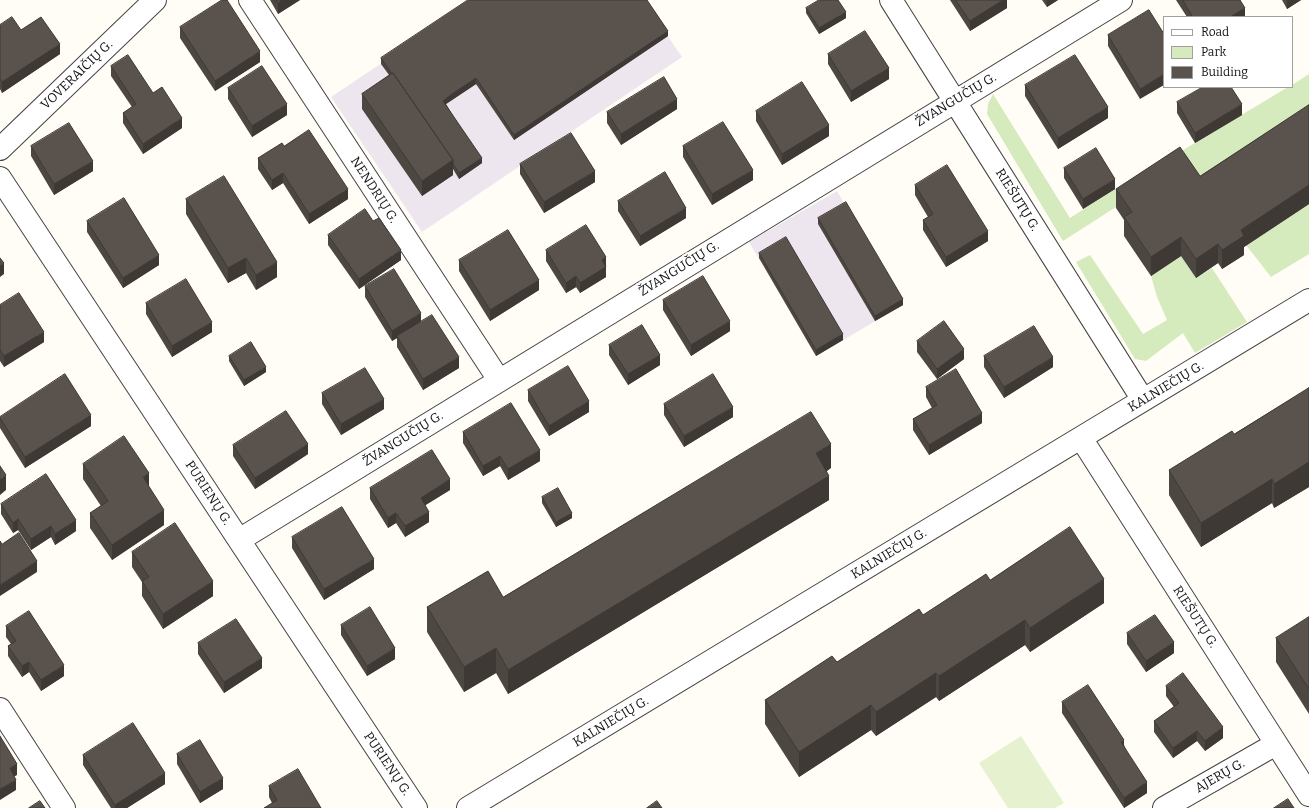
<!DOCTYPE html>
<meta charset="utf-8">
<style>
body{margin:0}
#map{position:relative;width:1309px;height:808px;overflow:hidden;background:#fffdf5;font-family:Bitter,serif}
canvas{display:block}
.legend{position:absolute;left:1163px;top:16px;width:130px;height:72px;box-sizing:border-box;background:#fff;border:1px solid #a0a0a0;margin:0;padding:5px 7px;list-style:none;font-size:12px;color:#111}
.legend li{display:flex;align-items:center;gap:8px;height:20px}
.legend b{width:20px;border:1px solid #a0a0a0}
</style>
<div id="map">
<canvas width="1309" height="808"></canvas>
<ul class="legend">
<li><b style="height:5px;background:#fff"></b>Road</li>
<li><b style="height:11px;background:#d5ebbd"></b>Park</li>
<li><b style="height:11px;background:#5a524d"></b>Building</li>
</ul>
</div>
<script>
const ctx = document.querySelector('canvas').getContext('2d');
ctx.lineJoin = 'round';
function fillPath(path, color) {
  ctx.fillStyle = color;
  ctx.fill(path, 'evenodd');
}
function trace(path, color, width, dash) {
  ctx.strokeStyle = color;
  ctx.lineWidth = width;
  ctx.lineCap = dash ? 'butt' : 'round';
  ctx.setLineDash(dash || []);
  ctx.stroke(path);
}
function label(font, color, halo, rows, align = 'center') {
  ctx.font = font + ' Bitter,serif';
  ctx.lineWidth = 4;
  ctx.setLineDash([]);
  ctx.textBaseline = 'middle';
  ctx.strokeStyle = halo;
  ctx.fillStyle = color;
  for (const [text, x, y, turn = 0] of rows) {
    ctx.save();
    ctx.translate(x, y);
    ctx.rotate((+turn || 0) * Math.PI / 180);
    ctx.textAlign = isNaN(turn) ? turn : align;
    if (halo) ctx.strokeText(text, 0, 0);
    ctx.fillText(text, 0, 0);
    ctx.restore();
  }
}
const industrial = new Path2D(`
 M476,0H643L682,57L422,232L331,97Z
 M837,191L903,305L816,356L749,242Z`);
const green = new Path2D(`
 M1309,74V124L1200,195L1180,166L1063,241L987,114L988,104L993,94L1070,218L1115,189L1195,143L1288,87H1292V85Z
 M1309,204V254L1271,277L1246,245Z
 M1090,255L1143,334L1167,320L1157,297L1151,276L1181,256L1196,278L1212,268L1247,322L1195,353L1183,333L1146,361L1135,359L1076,262Z`);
const pitch = new Path2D(`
 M1021,736L1064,803L1055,808H1008L979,763Z`);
const minor = new Path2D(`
 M250,0L499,380
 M891,0L1143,400
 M0,149L155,0
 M0,178L416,808
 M1081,438L1309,795
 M239,540L1121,0
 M0,709L64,808
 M468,808L1309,300
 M1164,808L1276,744`);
const wall = new Path2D(`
 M270,0H300L278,14Z
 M950,0H1007V8L970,31Z
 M1042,0H1058L1047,7Z
 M1176,0H1240L1245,17H1187Z
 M1282,0H1301L1287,9Z
 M806,8L846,18L819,34L806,13Z
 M1149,10L1140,99L1108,46V35Z
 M0,25L21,30L60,54L2,93L0,89Z
 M180,27L260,62L215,91L180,38Z
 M668,36L514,140L476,84L446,104L482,163L459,179L453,169V175L422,196L362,109V94L389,75L381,64V58Z
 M828,54L889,79L851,102L828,64Z
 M111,66L182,128L143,154L123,123V113L132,107L111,76Z
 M1025,85L1108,118L1058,149L1025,96Z
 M228,88L287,115L252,137L228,99Z
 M1177,102L1242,115L1195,143L1177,113Z
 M1309,105V204L1244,247V255L1222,269L1218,263L1196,278L1181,256L1151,276L1124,236V220L1116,208V189L1200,176Z
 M677,109L621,145L607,123V112Z
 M756,111L829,136L782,165L756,121Z
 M31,146L93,171L54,195L31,156Z
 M284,146L348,199L309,224L283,183L272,190L258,169V158Z
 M683,146L753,180L712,205L683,157Z
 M520,164L595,182L544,213L520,174Z
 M1064,168L1115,189L1083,209L1064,178Z
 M915,185L988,241L946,267L923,230V220L928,217L915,195Z
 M186,199L277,277L256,290L246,273L228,283L186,214Z
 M618,201L686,218L640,246L618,211Z
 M818,218L903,305L875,321L818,224Z
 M87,221L159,265L123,288L87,232Z
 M328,235L401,260L359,289L328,245Z
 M546,250L606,257V277L580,293L576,287L566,293L546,261Z
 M759,253L843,340L816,356L759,258Z
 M459,260L539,290L490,321L459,271Z
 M365,286L421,322L459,368L423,390L397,347V338L392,341L365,297Z
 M663,300L730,331L691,356L663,310Z
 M146,303L212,332L172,357L146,314Z
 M0,305L44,342L4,367L0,361Z
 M917,341L964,359L937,379L917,352Z
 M609,345L660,365L628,385L609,355Z
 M229,356L266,372L244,386L229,361Z
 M984,356L1053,367L1004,398L984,367Z
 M926,387L982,423L929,455L913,430V419L932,408L926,397Z
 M1309,388V487L1274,508L1272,503L1201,547L1169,495V470L1234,434Z
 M528,390L589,412L549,436L528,401Z
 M322,393L384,409L341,435L322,404Z
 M664,404L733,417L684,447L664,415Z
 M0,417L91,426L25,468L0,428Z
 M463,432L540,461L508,480L500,466L483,476L463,443Z
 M233,445L308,454L255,489L233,456Z
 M83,464L149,487L164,525L112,560L90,528V513L101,506L83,479Z
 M831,468L827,471L829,500L508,694L496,673L464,692L427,632V607L503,597Z
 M370,488L450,490L425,505L429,522L405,537L396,523L388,528L370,499Z
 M542,497L572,518L556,527L542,503Z
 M1,504L76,531L55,545L51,537L31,550L18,530L13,533L1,514Z
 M292,537L374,569L324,600L292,548Z
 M132,552L213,596L163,629L142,596V582L132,567Z
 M990,580L1104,603L1030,652L1025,645L939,701L936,697L876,736L871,730L799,777L765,724V700L837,662L923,615Z
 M1309,617V714L1276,662V638Z
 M341,625L395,659L367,676L341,635Z
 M6,626L64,676L41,691L29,672L22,677L8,656V646L11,644L6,637Z
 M1127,633L1174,653L1146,672L1127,644Z
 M198,643L262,668L224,693L198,654Z
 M1166,686L1223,738L1205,751L1197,741L1173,758L1154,732V721L1174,707L1166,696Z
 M1062,702L1124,745L1147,793L1124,808L1062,713Z
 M177,754L223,789L200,803L177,764Z
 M83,755L165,784L127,808H111L83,765Z
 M269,786L321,808L272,803L269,797Z`);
const shadedWall = new Path2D(`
 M283,0H300L278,14V3Z
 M1003,0H1007V8L970,31V21Z
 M1047,0H1058L1047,7Z
 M1287,0H1301L1287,9Z
 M1245,8V17H1230Z
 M846,12V18L819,34V28Z
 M668,31V36L514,140V135Z
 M60,44V54L2,93V82Z
 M260,51V62L215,91V81Z
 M889,68V79L851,102V91Z
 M1164,74V85L1140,99V89Z
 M476,78V84L443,106V101Z
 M677,99V109L621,145V134Z
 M287,104V115L252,137V126Z
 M1242,104V115L1195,143V133Z
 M1108,107V118L1058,149V138Z
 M182,118V128L143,154V144Z
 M829,125V136L782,165V154Z
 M482,158V163L459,179V173Z
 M453,160V175L422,196V181Z
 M93,161V171L54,195V184Z
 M753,170V180L712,205V194Z
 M595,171V182L544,213V202Z
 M283,173V183L272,190V180Z
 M1115,179V189L1083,209V199Z
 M1309,185V204L1244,247V255L1222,269V250L1241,230Z
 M348,189V199L309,224V214Z
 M686,208V218L640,246V236Z
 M988,231V241L946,267V257Z
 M1181,237V256L1151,276V257Z
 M1218,244V263L1196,278V259Z
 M401,250V260L359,289V279Z
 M159,255V265L123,288V278Z
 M606,257V277L580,293V283L602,260Z
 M246,258V273L228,283V268Z
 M277,262V277L256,290V275Z
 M4,263V274L0,277V266Z
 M576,276V287L566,293V283Z
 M539,280V290L490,321V310Z
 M903,299V305L875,321V316Z
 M421,313V324L397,336V338L392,341V331Z
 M730,321V331L691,356V345Z
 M212,322V332L172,357V346Z
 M44,332V342L4,367V356Z
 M843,334V340L816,356V350Z
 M964,349V359L937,379V369Z
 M660,355V365L628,385V374Z
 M459,357V368L423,390V379Z
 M1053,357V367L1004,398V387Z
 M266,367V372L244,386V380Z
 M384,399V409L341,435V424Z
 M589,401V412L549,436V426Z
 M733,407V417L684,447V436Z
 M982,413V423L929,455V445Z
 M91,415V426L25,468V457Z
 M308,444V454L255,489V478Z
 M831,444V468L816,478V453Z
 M540,450V461L508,480V469Z
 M500,456V466L483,476V466Z
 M1309,462V487L1274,508V484Z
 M149,473V488L143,477Z
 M6,475V490L0,495V480Z
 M829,476V500L508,694V670Z
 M450,479V490L421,508V498Z
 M1272,479V503L1201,547V523Z
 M164,510V525L112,560V545Z
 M429,512V522L405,537V526Z
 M396,513V523L388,528V518Z
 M572,513V518L556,527V522Z
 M18,519V530L13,533V523Z
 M76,520V531L55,545V534Z
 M51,526V537L31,550V539Z
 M374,559V569L324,600V589Z
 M37,561V572L0,596V585Z
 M1104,579V603L1030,652V628Z
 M213,581V596L163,629V614Z
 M1025,620V645L939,701V676Z
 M1174,642V653L1146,672V661Z
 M395,648V659L367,676V666Z
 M496,648V673L464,692V667Z
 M262,658V668L224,693V682Z
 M29,662V672L22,677V666Z
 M64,665V676L41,691V680Z
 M936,673V697L876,736V712Z
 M871,705V730L799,777V752Z
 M1223,727V738L1205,751V741Z
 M1197,731V741L1173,758V748Z
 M1124,740V750L1121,742Z
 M17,764V775L10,779V768Z
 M165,773V784L127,808H115V805Z
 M223,778V789L200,803V792Z
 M16,780V790L0,800V789Z
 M1147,782V793L1124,808V798Z`);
const building = new Path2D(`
 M222,0H227L260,51L215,81L180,27Z
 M276,0H283L278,3Z
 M468,0H647L668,31L514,135L476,78L452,94L443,101L482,158L459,173L453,164V160L393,73L392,74L381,58Z
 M819,0H838L846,12L819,28L806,8Z
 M956,0H1003L970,21Z
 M1183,0H1240L1245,8L1230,17H1193Z
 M1149,10L1164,34V74L1140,89L1108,35Z
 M12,17L21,30L41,17L60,44L2,82L0,79V25Z
 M865,31L889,68L851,91L828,54Z
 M128,55L153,93L162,87L182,118L143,144L123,113L136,104L111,66Z
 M1075,55L1108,107L1058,138L1025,85Z
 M262,66L287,104L252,126L228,88Z
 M393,73L453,160L422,181L362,94Z
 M664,77L677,99L621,134L607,112Z
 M802,82L829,125L782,154L756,111Z
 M1203,87H1231L1242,104L1195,133L1177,102Z
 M1309,105V185L1241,230L1244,236L1222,250L1218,244L1196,259L1181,237L1151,257L1124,217L1132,212L1116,189L1180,147L1200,176Z
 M723,122L753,170L712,194L683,146Z
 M69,123L93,161L54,184L31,146Z
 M309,130L348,189L309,214L283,173L272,180L258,158L282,143L284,146Z
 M571,133L595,171L544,202L520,164Z
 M1096,148L1115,179L1083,199L1064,168Z
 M947,165L988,231L946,257L923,220L933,214L915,185Z
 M665,172L686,208L640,236L618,201Z
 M224,176L277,262L256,275L246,258L228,268L186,199Z
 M124,198L159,255L123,278L87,221Z
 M846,202L903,299L875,316L818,218Z
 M365,209L373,221L379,218L401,250L359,279L328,235Z
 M586,225L606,257L602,260L606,267L580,283L576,276L566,283L546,250Z
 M508,230L539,280L490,310L459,260Z
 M786,237L843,334L816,350L759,253Z
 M0,258L4,263L0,266Z
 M394,269L421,313L392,331L365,286Z
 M703,276L730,321L691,345L663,300Z
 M186,279L212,322L172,346L146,303Z
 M19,293L44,332L4,356L0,350V305Z
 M432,315L459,357L423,379L397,336Z
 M944,321L964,349L937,369L917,341Z
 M642,325L660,355L628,374L609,345Z
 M1034,326L1053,357L1004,387L984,356Z
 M251,342L266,367L244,380L229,356Z
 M568,366L589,401L549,426L528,390Z
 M365,368L384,399L341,424L322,393Z
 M956,369L982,413L929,445L913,419L937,405L926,387Z
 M65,374L91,415L25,457L0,418V417Z
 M713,374L733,407L684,436L664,404Z
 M1309,388V462L1274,484L1272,479L1201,523L1169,470L1232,431L1234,434Z
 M511,403L540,450L508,469L500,456L483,466L463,432Z
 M286,411L308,444L255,478L233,445Z
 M811,412L831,444L816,453L829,476L508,670L496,648L464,667L427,607L488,571L503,597Z
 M124,436L149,473L143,477L164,510L112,545L90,513L108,501L83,464Z
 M432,450L450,479L421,498L429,512L405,526L396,513L388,518L370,488Z
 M0,466L6,475L0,480Z
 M46,474L76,520L55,534L51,526L31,539L18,519L13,523L1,504Z
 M558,488L572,513L556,522L542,497Z
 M342,507L374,559L324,589L292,537Z
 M175,523L213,581L163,614L142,581L149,577L132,552Z
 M1070,527L1104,579L1030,628L1025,620L939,676L936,673L876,712L871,705L799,752L765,700L832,656L837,662L919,609L923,615L986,574L990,580Z
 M19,533L37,561L0,585V541L2,544Z
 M370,607L395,648L367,666L341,625Z
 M29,611L64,665L41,680L29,662L22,666L8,646L16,641L6,626Z
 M1155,615L1174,642L1146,661L1127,633Z
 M1309,617V689L1276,638Z
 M236,619L262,658L224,682L198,643Z
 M1183,673L1223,727L1205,741L1197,731L1173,748L1154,721L1179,703L1166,686Z
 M1088,685L1124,740L1121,742L1147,782L1124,798L1062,702Z
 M133,723L165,773L115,805L83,755Z
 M0,736L17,764L10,768L16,780L0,789Z
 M200,740L223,778L200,792L177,754Z
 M298,769L321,808H264L277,800L269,786Z
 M1288,799L1294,808H1274Z
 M40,801L45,808H29Z
 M657,801L662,808H647Z`);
const streetNames = [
 ["VOVERAIČIŲ G.",77,75,-44],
 ["ŽVANGUČIŲ G.",956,100,-31],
 ["NENDRIŲ G.",374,190,57],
 ["RIEŠUTŲ G.",1017,200,58],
 ["ŽVANGUČIŲ G.",679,269,-32],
 ["KALNIEČIŲ G.",1166,387,-31],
 ["ŽVANGUČIŲ G.",403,439,-32],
 ["PURIENŲ G.",208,493,57],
 ["KALNIEČIŲ G.",889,554,-31],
 ["RIEŠUTŲ G.",1195,617,57],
 ["KALNIEČIŲ G.",611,722,-31],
 ["PURIENŲ G.",387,764,56],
 ["AJERŲ G.",1220,776,-30]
];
fillPath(industrial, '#eee6ef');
fillPath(green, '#d5ebbd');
fillPath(pitch, '#e6f2cf');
trace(minor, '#444', 24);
trace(minor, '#fff', 22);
fillPath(wall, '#4d4742');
fillPath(shadedWall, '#3f3936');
fillPath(building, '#5a524d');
trace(building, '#3f3936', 1);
label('13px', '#111', '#fff', streetNames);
</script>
